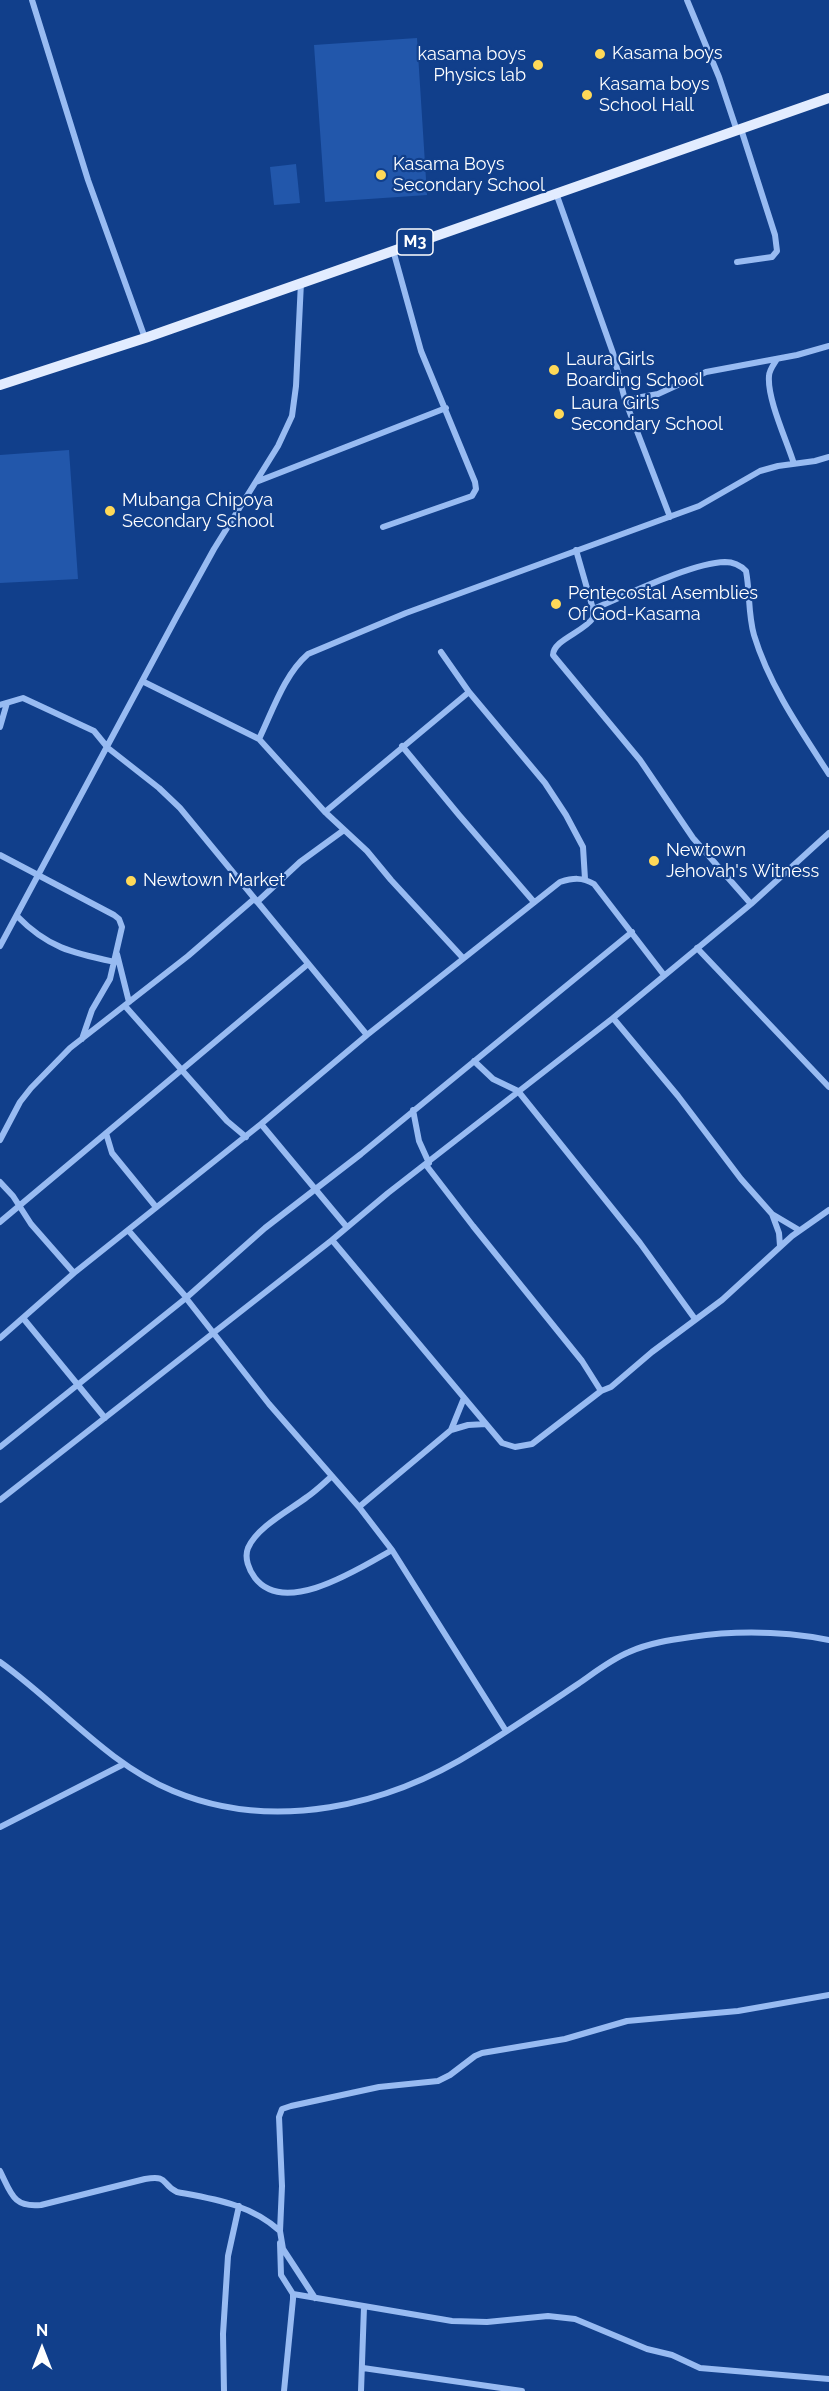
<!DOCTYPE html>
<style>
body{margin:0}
#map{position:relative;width:829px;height:2391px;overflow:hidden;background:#113f8b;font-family:Raleway,sans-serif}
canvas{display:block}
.north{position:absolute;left:12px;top:2319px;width:60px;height:60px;-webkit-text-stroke:4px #113f8b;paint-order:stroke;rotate:0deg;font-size:16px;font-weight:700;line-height:24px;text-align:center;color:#fff}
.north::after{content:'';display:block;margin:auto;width:21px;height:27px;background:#fff;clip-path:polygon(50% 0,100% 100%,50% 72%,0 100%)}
</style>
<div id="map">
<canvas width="829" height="2391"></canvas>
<div class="north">N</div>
</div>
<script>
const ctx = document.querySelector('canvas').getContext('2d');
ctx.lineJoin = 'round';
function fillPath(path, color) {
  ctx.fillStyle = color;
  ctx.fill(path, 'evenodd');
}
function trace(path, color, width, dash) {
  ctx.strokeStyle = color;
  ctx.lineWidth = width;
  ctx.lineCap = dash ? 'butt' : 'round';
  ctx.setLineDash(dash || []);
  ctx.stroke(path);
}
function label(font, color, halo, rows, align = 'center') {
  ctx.font = font + ' Raleway,sans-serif';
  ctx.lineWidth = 4.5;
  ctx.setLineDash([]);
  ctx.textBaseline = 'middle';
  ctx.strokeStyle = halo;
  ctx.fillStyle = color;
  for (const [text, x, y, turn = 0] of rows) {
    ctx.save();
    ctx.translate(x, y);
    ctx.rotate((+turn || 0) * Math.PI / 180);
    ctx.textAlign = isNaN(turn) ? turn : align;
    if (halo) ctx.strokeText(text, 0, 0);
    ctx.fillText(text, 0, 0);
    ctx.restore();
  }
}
const green = new Path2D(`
 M417,38L427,195L325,202L314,45Z
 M296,164L300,203L274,205L270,167Z
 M69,450L78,579L0,583V455Z`);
const street = new Path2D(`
 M32,0L88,180L145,338
 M687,0L719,77L737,131
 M556,193L613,353L625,400L670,517
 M737,262L772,257L777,251L775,235L741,129
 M777,359C774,364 769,370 769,376C767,399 787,441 794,464
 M625,400L658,394L706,372L797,355L829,346
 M256,482L446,408
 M383,527L472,496L476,489L475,482L421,351L393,250
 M576,550L593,609V618C584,632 553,640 553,655L640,760L693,838L751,904
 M593,609C627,595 691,563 725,562C734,562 740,565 746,571C750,592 748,614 754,635C769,685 801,731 829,774
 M441,652L469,692L545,783L566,815L583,847L585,879
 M142,681L259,739L325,812L367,851L391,880L463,958
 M0,705L23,698L94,731L108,748L159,788L180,808L367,1035
 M0,727L7,703
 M259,739C273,710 284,675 308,654L406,613L699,506L760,471L778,466L815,461L829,457
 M402,746L459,815L534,902
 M325,812L469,692
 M0,855L114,915L119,919L122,927L110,979L92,1010L82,1039
 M257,902L300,862L344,830
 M17,916C48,948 73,953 115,962
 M0,946L177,616L214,549L278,446L292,416L296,386L301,282
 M697,948L829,1087
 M117,954L129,1002
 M125,1006L227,1121L246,1137
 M613,1018L678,1096L741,1179L772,1214L779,1233L780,1246
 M474,1061L493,1079L518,1091L640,1243L695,1319
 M413,1110L419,1141L429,1163
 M261,1124L346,1226
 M106,1133L112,1153L156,1207
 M0,1140L20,1102L31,1088L70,1048L188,956L254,899
 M0,1182L13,1196L31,1224L74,1273
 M772,1214L799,1230
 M0,1222L308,964
 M128,1230L186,1297
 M332,1240L502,1443L515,1447L532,1444L601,1391L582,1361L473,1226L426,1165
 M186,1298L269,1404L359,1507L392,1550L506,1731
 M23,1318L105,1418
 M0,1338L74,1273L261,1124L367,1035L560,882C573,878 582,877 594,884L664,975
 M601,1391L611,1387L652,1352L722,1300L792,1236L829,1210
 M451,1430L464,1398
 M0,1447L186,1298L265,1228L361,1154L632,932
 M332,1476C324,1483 316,1491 307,1497C290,1510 257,1527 248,1548C244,1558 249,1570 255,1578C285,1617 360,1568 392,1550
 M0,1500L332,1240L388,1193L613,1018L751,904L829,833
 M359,1507L451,1430L468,1425L486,1424
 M0,1662C59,1704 106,1763 173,1791C274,1833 388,1806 477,1750C511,1729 545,1706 578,1684C594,1673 610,1660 629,1652C649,1643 670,1640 691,1637C739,1630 782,1631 829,1640
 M0,1827L122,1765
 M0,2171C11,2193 13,2208 41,2205L145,2179C170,2175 160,2184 177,2192C214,2199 250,2204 280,2231L283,2249L315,2298
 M280,2231L282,2186L279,2117L282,2109L291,2106L379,2087L438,2081L450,2075L475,2056L482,2053L565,2039L627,2021L738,2011L829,1995
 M280,2243L281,2275L293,2294V2299L284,2391
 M293,2294L452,2321L487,2322L548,2316L575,2319L647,2349L672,2355L700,2368L829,2379
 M363,2368L522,2391
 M224,2391L223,2334L228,2256L239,2206
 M361,2391L364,2307`);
const primary = new Path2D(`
 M0,385L145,338L829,98`);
const markers = [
 [600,54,6,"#ffd958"],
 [538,65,6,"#ffd958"],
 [587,95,6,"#ffd958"],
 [381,175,6,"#ffd958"],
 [554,370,6,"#ffd958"],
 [559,414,6,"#ffd958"],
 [110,511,6,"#ffd958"],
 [556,604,6,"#ffd958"],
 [654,861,6,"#ffd958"],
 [131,881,6,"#ffd958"]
];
const shields = [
 [415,242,36]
];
const shieldNames = [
 ["M3",415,242]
];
const poiNames = [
 ["Kasama boys",612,54],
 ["kasama boys",526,55,"right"],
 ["Physics lab",526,76,"right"],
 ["Kasama boys",599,85],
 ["School Hall",599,106],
 ["Kasama Boys",393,165],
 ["Secondary School",393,186],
 ["Laura Girls",566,360],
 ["Boarding School",566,381],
 ["Laura Girls",571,404],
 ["Secondary School",571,425],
 ["Mubanga Chipoya",122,501],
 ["Secondary School",122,522],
 ["Pentecostal Asemblies",568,594],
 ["Of God-Kasama",568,615],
 ["Newtown",666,851],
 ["Jehovah's Witness",666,872],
 ["Newtown Market",143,881]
];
fillPath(green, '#2257ab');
trace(street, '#98bbf2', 6);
trace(primary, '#e2ecff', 10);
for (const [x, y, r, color] of markers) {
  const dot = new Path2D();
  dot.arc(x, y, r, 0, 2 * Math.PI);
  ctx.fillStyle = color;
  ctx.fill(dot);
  trace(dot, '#113f8b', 2);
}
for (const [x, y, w] of shields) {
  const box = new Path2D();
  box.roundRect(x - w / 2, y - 13, w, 26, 4.5);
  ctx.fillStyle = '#113f8b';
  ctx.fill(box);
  trace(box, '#fff', 1.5);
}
label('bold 16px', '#fff', null, shieldNames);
label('18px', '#fff', '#113f8b', poiNames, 'left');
</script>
